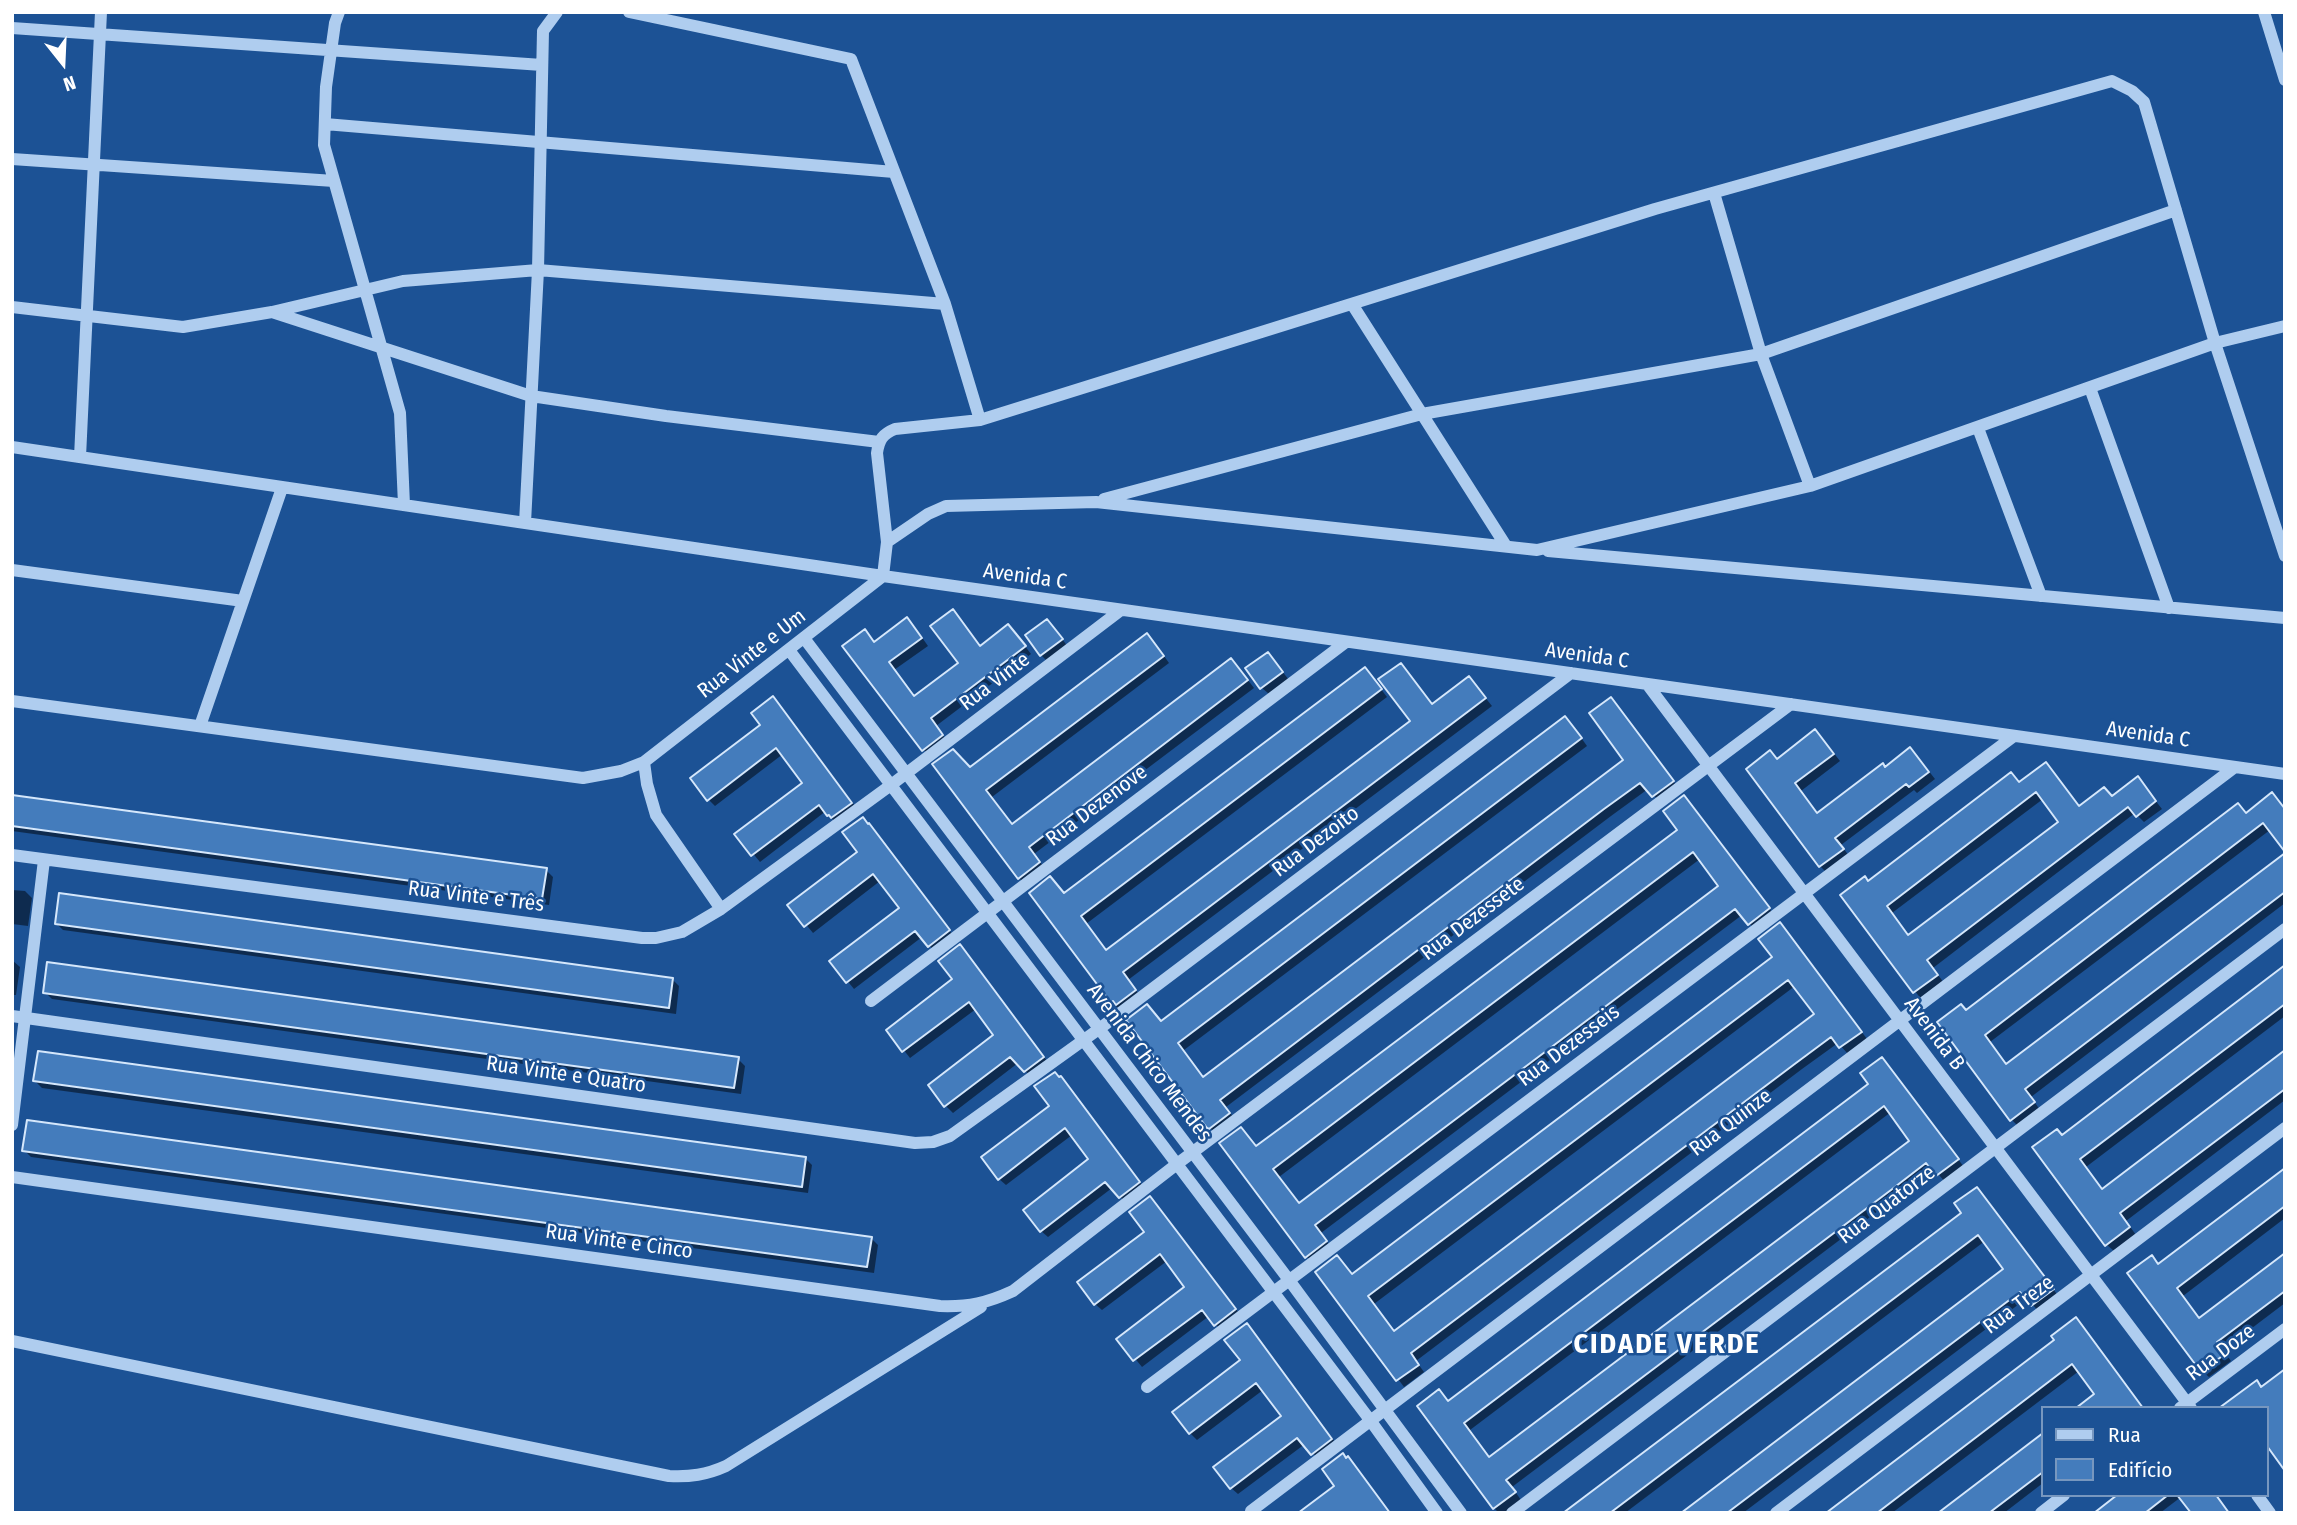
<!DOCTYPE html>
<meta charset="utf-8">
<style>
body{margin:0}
#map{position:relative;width:2297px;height:1525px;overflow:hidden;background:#1c5295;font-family:"Fira Sans Condensed",sans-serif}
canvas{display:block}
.frame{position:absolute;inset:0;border:14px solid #fff;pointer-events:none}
.legend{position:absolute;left:2041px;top:1406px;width:228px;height:91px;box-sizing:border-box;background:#1c5295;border:2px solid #7797bf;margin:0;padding:9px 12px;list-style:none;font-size:21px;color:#fff}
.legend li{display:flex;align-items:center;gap:14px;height:35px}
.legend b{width:35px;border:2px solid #7797bf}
.north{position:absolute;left:28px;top:28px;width:70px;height:70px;-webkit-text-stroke:5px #1c5295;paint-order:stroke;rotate:162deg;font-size:19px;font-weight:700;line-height:28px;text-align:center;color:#fff}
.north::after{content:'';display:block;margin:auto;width:24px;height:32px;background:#fff;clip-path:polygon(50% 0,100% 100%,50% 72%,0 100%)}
</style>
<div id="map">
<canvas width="2297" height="1525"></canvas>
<div class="frame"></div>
<ul class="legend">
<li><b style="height:9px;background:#afcdef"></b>Rua</li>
<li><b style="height:19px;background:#447cbc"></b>Edifício</li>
</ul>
<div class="north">N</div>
</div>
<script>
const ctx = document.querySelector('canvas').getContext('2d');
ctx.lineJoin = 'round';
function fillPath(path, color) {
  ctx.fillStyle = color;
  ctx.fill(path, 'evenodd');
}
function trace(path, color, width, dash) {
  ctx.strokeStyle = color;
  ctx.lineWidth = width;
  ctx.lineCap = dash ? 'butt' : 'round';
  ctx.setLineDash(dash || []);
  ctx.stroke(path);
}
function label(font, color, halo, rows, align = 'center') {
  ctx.font = font + ' "Fira Sans Condensed",sans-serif';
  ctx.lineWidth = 5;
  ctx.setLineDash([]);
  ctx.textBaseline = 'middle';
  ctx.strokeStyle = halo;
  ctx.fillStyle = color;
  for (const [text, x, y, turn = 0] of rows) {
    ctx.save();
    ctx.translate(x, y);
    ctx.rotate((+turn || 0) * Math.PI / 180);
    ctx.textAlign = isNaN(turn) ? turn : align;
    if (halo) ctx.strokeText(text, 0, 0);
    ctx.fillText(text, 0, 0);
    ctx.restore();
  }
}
const shadow = new Path2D(`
 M959,618L981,647L1015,633L1031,654L936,726L948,742L930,756L923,749L875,643L907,620L914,626L928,646L894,670L915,697L960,663Z
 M1054,628L1068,647L1048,662L1041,655Z
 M1154,642L1169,663L992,797L1013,825L1238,667L1254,688L1034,854L1046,870L1026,885L1019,878L970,769Z
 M1274,661L1289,680L1269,694L1262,688Z
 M1371,676L1387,697L1086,924L1107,952L1433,706L1476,686L1492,706L1128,980L1142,998L1119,1009L1112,1002L1065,895Z
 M780,705L858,810L835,822L826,811L760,862L737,834L805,783L783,754L715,806L708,799Z
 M1618,706L1679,789L1661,803L1648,789L1611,816L1226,1107L1236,1121L1217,1135L1210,1128L1162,1023L1572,725L1587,746L1184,1050L1204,1078L1625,761Z
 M1822,738L1840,761L1801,791L1818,814L1886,769L1917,756L1935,779L1917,793L1914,790L1841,845L1849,856L1827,873L1820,866L1778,760Z
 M2020,784L2080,807L2144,786L2162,809L2144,822L2135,813L1933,968L1944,983L1921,999L1842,895L1869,883ZM2043,799L2061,822L1909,936L1892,913Z
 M2272,795L2270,830L1990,1042L2007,1065L2285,855V903L2031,1097L2040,1110L2018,1126L2011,1119L1967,1011Z
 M12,797L546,870L553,877L549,905L12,831Z
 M1691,804L1775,916L1756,931L1742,915L1321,1233L1332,1249L1313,1263L1306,1256L1257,1148L1679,830ZM1700,859L1721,887L1300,1205L1279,1177Z
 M869,825L876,832L955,938L936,953L922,937L854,989L831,961L901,909L880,881L813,933L790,905L859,853Z
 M12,890L25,891L32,898L28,926L12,924Z
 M56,923L672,979L679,986L676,1014L63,930Z
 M1787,932L1867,1039L1848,1054L1838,1043L1802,1069L1416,1361L1424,1372L1404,1387L1318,1272L1353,1276L1774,958ZM1795,986L1816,1015L1395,1332L1374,1304Z
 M967,954L1050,1065L1032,1078L1018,1063L953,1113L946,1106L995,1035L976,1009L910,1058L888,1030L954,980Z
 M12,960L20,967L16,995H12Z
 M2285,967V1016L2086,1167L2103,1190L2285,1052V1100L2126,1221L2136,1235L2114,1251L2107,1245L2062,1136Z
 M45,992L738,1059L745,1066L741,1094L52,999Z
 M1882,1059L1964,1167L1945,1182L1934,1169L1898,1196L1512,1487L1521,1500L1504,1513H1499L1494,1508L1448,1402L1870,1084ZM1891,1112L1912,1141L1490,1459L1470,1430Z
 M1061,1078L1145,1189L1127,1204L1112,1188L1048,1237L1041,1231L1091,1159L1072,1135L1006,1185L999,1179L1051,1106Z
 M35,1081L805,1158L812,1165L808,1193L42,1088Z
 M24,1150L871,1238L878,1245L874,1273L31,1157Z
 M2285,1170V1218L2183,1296L2200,1319L2285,1255V1303L2223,1350L2231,1361L2209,1377L2202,1371L2152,1257L2160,1265Z
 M1984,1196L2059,1297L2039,1312L2027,1298L1743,1513H1683L2006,1269L1985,1241L1625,1513H1567Z
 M1157,1205L1242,1317L1222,1332L1209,1316L1142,1367L1119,1339L1187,1287L1167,1261L1102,1310L1095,1304L1146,1232Z
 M1253,1332L1338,1446L1319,1460L1305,1444L1238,1494L1231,1488L1283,1416L1263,1390L1197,1440L1190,1433L1242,1361Z
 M2056,1340L2097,1394L2079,1371L1892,1513H1829Z
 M2043,1435V1483L2004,1513H1941Z
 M2120,1495H2216L2229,1513H2193L2181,1497L2160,1513H2097Z`);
const building = new Path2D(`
 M953,609L980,646L1008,624L1026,646L931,718L943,735L922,751L842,646L865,629L874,642L907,617L922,638L889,662L914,696L958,663L930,626Z
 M1047,619L1063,639L1040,656L1025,635Z
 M1147,633L1164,656L986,790L1012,824L1231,658L1248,680L1029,847L1040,862L1018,879L932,764L953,749L970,767Z
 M1268,652L1283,672L1260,689L1245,668Z
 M1401,663L1432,704L1469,676L1486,698L1123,972L1136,990L1116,1005L1113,1001L1111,1003L1029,893L1050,876L1064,893L1365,667L1382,689L1081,916L1106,950L1410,721L1378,679Z
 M773,696L852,803L831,818L829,815L827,816L819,805L751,856L734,834L802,783L776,748L707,801L690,778L760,725L751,713Z
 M1611,697L1674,781L1652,797L1640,783L1604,809L1220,1100L1230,1113L1209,1129L1207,1128L1126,1020L1147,1004L1161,1021L1565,716L1582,738L1178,1043L1203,1077L1623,760L1589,713Z
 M1815,729L1834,754L1795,783L1817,813L1883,763L1885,767L1910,747L1929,772L1909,787L1906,784L1835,838L1844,849L1819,867L1746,769L1770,750L1777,759Z
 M2046,762L2079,806L2104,787L2112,796L2138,776L2156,801L2136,817L2128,807L1927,960L1938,975L1913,993L1840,895L1865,876L1868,881L2011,772L2019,782ZM2036,792L2058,822L1908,935L1887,906Z
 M2272,792L2285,809V852L2263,823L1985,1035L2006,1064L2285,853V892L2025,1089L2035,1102L2010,1121L1937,1022L1961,1004L1966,1010L2238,803L2246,813Z
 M12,795L547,868L542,899L12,826Z
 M1684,795L1770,908L1748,925L1735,909L1315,1225L1327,1241L1305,1258L1219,1143L1241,1127L1256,1146L1290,1121L1677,830L1663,811ZM1693,852L1718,886L1299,1203L1273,1169Z
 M863,817L868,824L869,823L950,930L928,947L915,931L846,983L829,961L899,908L873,874L804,927L787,905L857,852L842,832Z
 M59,893L673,978L669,1008L55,924Z
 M1780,922L1862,1032L1839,1048L1831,1037L1796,1063L1411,1353L1419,1365L1396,1381L1315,1272L1337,1255L1352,1274L1772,957L1758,939ZM1788,980L1814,1014L1394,1331L1368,1296Z
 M960,944L1044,1057L1024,1072L1010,1057L944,1107L928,1085L993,1035L969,1002L902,1052L886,1030L952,979L938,961Z
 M47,962L739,1057L734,1088L43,993Z
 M2285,965V1004L2080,1159L2102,1189L2285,1050V1089L2120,1213L2130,1227L2105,1246L2032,1147L2057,1129L2062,1135Z
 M38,1051L806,1157L802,1187L33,1081Z
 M1882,1057L1959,1159L1936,1176L1926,1163L1891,1190L1506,1480L1516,1492L1493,1509L1417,1406L1439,1389L1448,1401L1868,1084L1860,1073ZM1884,1106L1909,1141L1489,1457L1464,1423Z
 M1055,1072L1059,1077L1061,1076L1140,1182L1119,1198L1105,1182L1040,1232L1023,1210L1088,1159L1065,1128L998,1180L981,1157L1049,1106L1034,1086Z
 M27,1120L872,1237L867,1267L22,1151Z
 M2285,1168V1206L2177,1288L2199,1318L2285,1253V1291L2217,1342L2225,1354L2201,1372L2127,1273L2152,1255L2158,1264Z
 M1977,1187L2054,1289L2031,1306L2020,1292L1727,1513H1681L2003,1269L1978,1235L1610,1513H1563L1961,1213L1954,1203Z
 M1150,1196L1236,1309L1214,1326L1202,1310L1133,1361L1116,1339L1184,1287L1160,1254L1094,1305L1077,1282L1144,1232L1129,1212Z
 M2076,1317L2143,1408H2076L2094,1394L2072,1364L1877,1513H1826L2054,1340L2051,1336Z
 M1247,1323L1332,1439L1311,1455L1297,1438L1230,1489L1213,1467L1281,1416L1256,1383L1189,1434L1172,1412L1240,1360L1224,1340Z
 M2285,1369V1471L2267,1446V1408H2219L2257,1380L2261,1387Z
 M2043,1433V1472L1989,1513H1938Z
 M1343,1453L1346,1458L1348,1456L1390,1513H1298L1334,1486L1322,1469Z
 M2117,1495H2168L2145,1513H2094Z
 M2177,1495H2216L2229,1513H2191Z`);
const minor = new Path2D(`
 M339,12L335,23L326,87L324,145L400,413L404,505
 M629,12L851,59L945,304L980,420
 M2264,12L2285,80
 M12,28L542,65
 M325,124L894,172
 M12,159L334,181
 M1714,193L1761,354L1810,486
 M1352,304L1506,546
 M12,307L183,327L272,312L403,281L538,270L945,304
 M272,312L531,396L666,416L879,442
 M2090,388L2169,608
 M1978,428L2041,596
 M12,447L883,576L2285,774
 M80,457L101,12
 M1104,499L1422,414L1761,354L2176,210
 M525,523L538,270L543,31L557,12
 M887,542L877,453C879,439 883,434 895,429L980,420L1655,209L2112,81L2132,91L2144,102L2215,343L2285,556
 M1548,551L2285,618
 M12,570L243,601
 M883,576L887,542L928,514L946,506L1096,502L1537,550L1810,486L2215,343L2285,326
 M804,638L1289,1280L1461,1513
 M789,650L1370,1420L1437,1513
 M1647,684L2191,1408
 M12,701L583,778L621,771L644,762L883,576
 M200,726L282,488
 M644,762L647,784L656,815L721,909
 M12,855L642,938H656L682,932L721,909L891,785L1121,610
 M871,1001L1346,642
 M12,1016L915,1143L933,1142L950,1136L1099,1029L1571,673
 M12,1125L44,860
 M12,1177L940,1306C969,1307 987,1303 1013,1291L1177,1164L1791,704
 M12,1341L669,1476C690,1477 706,1475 726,1466L981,1307
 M1147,1387L2014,736
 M2180,1408L2285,1329
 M2257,1495L2270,1513
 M1251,1511L2235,767
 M1512,1513L2285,929
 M1776,1513L2285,1128
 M2041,1513L2064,1495`);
const streetNames = [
 ["Avenida C",1025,577,8],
 ["Rua Vinte e Um",752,654,-38],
 ["Avenida C",1587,656,8],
 ["Rua Vinte",995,682,-37],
 ["Avenida C",2148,735,8],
 ["Rua Dezenove",1097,806,-37],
 ["Rua Dezoito",1316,842,-37],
 ["Rua Vinte e Três",476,897,7],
 ["Rua Dezessete",1473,919,-37],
 ["Avenida B",1934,1034,53],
 ["Rua Dezesseis",1569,1046,-37],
 ["Avenida Chico Mendes",1149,1063,53],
 ["Rua Vinte e Quatro",566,1075,8],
 ["Rua Quinze",1731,1123,-37],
 ["Rua Quatorze",1887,1205,-37],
 ["Rua Vinte e Cinco",619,1242,8],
 ["Rua Treze",2019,1305,-37],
 ["Rua Doze",2221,1353,-37]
];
const districtNames = [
 ["CIDADE VERDE",1667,1345]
];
fillPath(shadow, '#0007');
fillPath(building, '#447cbc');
trace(building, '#d5e7fb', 2);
trace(minor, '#afcdef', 12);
label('21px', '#fff', '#1c5295', streetNames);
ctx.letterSpacing = '2px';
label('bold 28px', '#fff', '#1c5295', districtNames);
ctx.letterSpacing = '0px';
</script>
